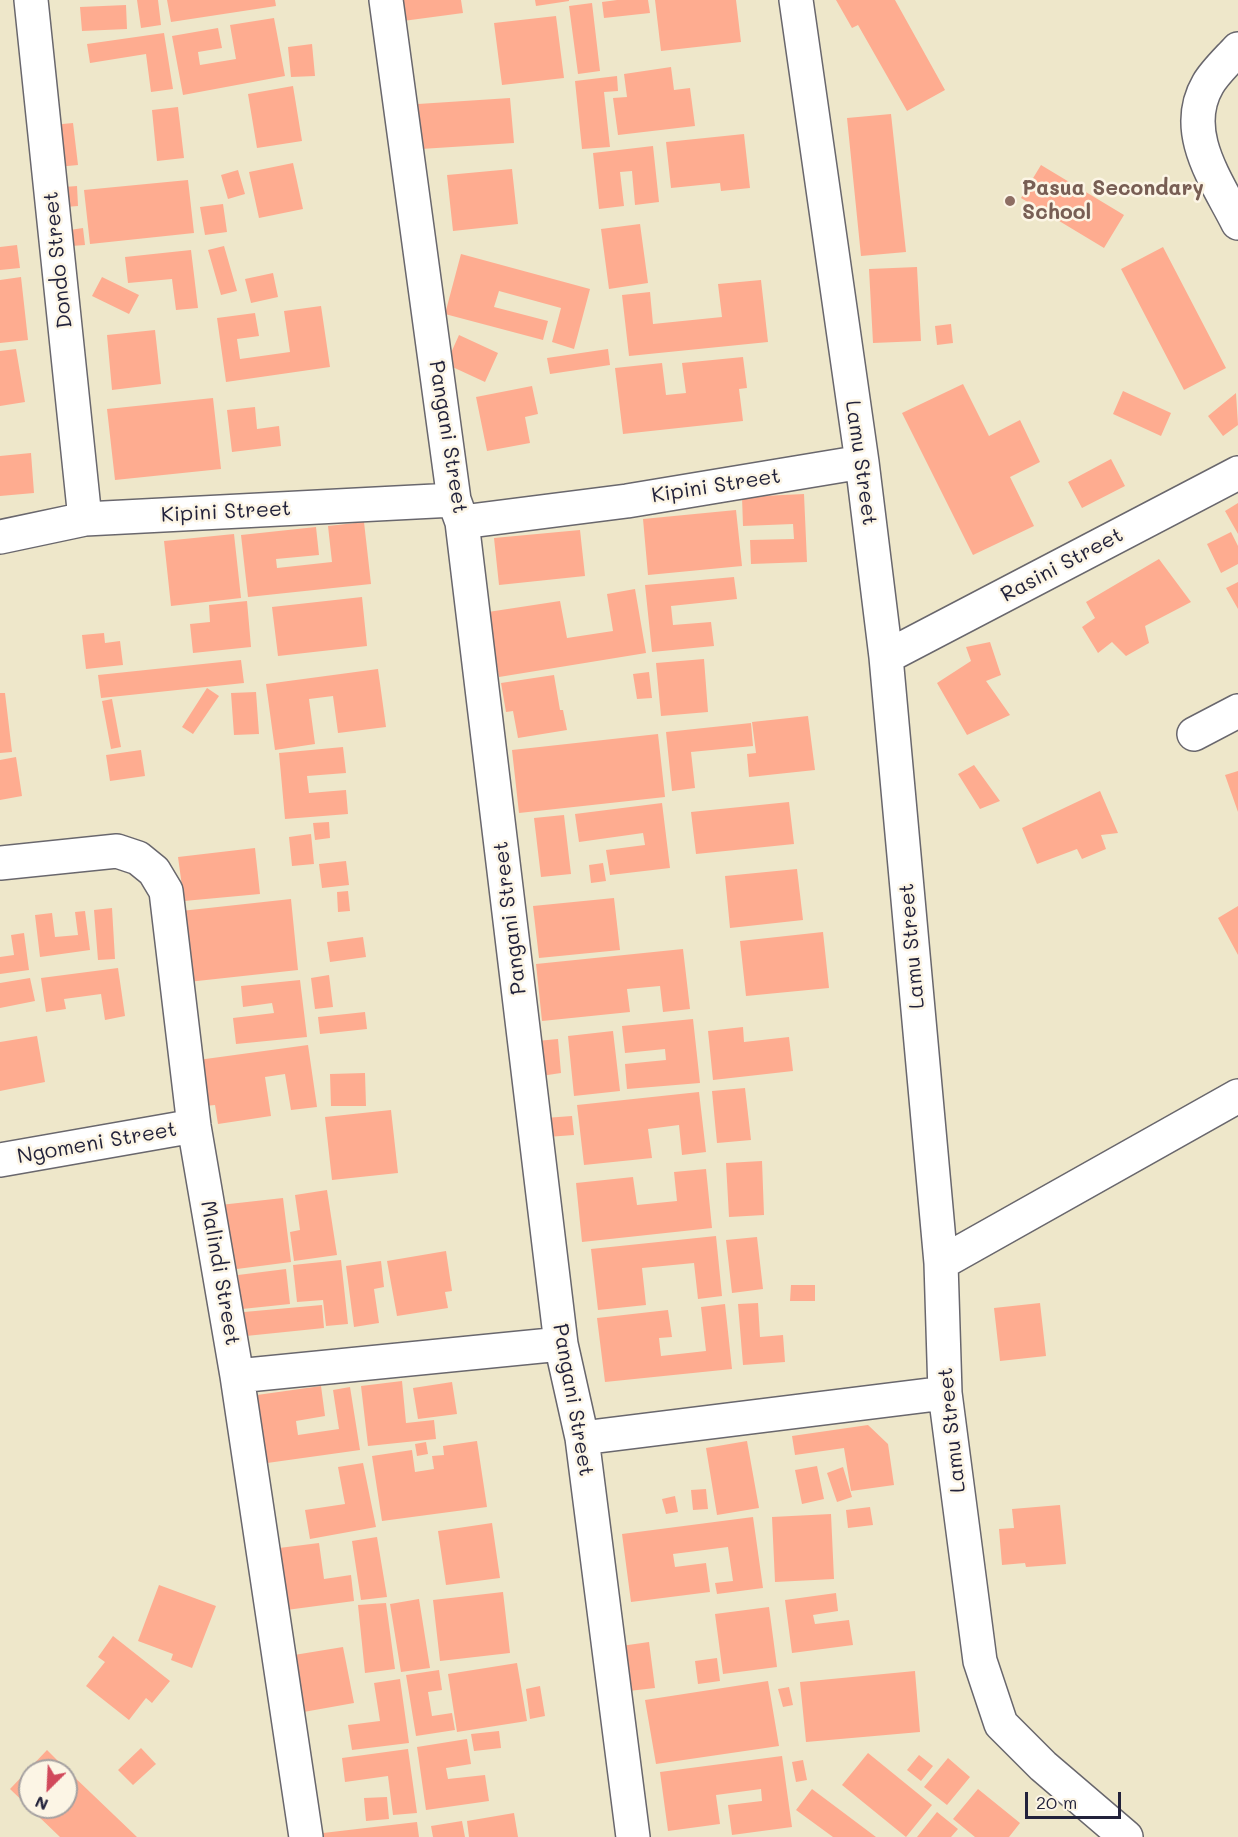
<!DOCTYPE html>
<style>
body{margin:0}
#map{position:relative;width:1238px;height:1837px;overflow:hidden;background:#eee7ca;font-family:Mali,sans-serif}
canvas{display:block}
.north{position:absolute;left:18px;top:1759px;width:60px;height:60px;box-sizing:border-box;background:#fcf5e5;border:2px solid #a5a1a1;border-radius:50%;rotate:204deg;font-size:16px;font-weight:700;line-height:24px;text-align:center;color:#22223b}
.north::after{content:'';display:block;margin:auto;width:21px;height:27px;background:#d1495b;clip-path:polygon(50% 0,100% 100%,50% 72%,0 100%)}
.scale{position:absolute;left:1025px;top:1792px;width:96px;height:27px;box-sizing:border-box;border:3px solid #22223b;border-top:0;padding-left:8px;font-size:18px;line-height:21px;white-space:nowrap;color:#22223b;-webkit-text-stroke:4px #fcf5e5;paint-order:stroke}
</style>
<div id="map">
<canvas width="1238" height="1837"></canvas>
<div class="north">N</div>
<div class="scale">20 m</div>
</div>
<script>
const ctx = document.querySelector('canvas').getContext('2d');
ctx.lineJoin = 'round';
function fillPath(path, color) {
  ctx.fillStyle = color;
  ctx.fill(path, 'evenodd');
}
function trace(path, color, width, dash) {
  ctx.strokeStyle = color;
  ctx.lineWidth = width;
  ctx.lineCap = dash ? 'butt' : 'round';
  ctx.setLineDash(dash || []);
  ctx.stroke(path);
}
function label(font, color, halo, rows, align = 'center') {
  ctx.font = font + ' Mali,sans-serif';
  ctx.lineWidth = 5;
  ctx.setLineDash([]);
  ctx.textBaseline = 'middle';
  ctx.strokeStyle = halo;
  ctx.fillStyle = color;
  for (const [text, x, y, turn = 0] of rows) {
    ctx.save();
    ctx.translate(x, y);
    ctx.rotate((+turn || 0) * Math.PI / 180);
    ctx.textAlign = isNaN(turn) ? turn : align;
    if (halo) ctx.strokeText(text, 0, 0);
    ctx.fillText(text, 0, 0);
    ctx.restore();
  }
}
const building = new Path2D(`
 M137,0H158L161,25L141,28Z
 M167,0H275L276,6L171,22Z
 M400,0H461L463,13L403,21Z
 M535,0H569V1L536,6Z
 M617,0H648L650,13L604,18L602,2Z
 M655,0H736L741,42L661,51Z
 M836,0H895L945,90L907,111L858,25L852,28Z
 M592,3L600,71L578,74L569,6Z
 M126,5L127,29L82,31L80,7Z
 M556,16L564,78L502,85L494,23Z
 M274,18L285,76L183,95L172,36L218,28L222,48L198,52L200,65L236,59L230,25Z
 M164,33L173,89L151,92L146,54L90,63L87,44Z
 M312,44L315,76L291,77L288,47Z
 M671,67L674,90L690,88L695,126L618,135L613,98L627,97L624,74Z
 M617,76L618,91L604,92L610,147L582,149L575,81Z
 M293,86L302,141L257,148L248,94Z
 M510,98L514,143L421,149L418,104Z
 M178,107L184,158L157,161L152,110Z
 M891,114L906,252L861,256L847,118Z
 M73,123L78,165L57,167L52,125Z
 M744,134L750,188L721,191L720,183L671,188L666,142Z
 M653,146L659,202L635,205L632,171L620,172L624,206L599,209L593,153Z
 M293,163L303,209L259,218L249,172Z
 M1041,165L1124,215L1104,248L1021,198Z
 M512,169L518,224L453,231L447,175Z
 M238,170L245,194L228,199L221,175Z
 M188,180L194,233L90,244L84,190Z
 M77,186L78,206L65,207L64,187Z
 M223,204L227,232L205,235L200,207Z
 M640,224L648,283L609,289L601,229Z
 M83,228L85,245L71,246L70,230Z
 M17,245L20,268L0,270V247Z
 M224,246L237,291L221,295L208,250Z
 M1163,247L1226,368L1184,390L1121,269Z
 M191,250L198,308L176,310L172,279L128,283L125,257Z
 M461,254L590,289L574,349L552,342L561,308L499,291L494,307L548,321L543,340L445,314Z
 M917,267L921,341L873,343L869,269Z
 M273,273L278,297L251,303L245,279Z
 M21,277L28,340L0,343V280Z
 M102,277L139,295L129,314L92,296Z
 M761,280L768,342L629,356L622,295L650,292L653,324L722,317L718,284Z
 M321,306L330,367L226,382L217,318L255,313L259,336L237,339L240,359L290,352L284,311Z
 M951,324L953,343L937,345L935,326Z
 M155,330L161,384L112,390L107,335Z
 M459,335L498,353L485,382L446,364Z
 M16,349L25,402L0,406V351Z
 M608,349L610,365L550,374L547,358Z
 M743,357L747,388L739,389L743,421L623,434L615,368L662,363L666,395L686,393L682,363Z
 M963,384L989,436L1020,420L1040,462L1010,477L1034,526L973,555L902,413Z
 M532,386L538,414L525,417L530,443L487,451L476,397Z
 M1123,391L1171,413L1161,436L1113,414Z
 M1236,393L1238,425L1223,436L1208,416Z
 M213,398L221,469L115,480L107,409Z
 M255,407L257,429L279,426L281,446L232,452L227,410Z
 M31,453L34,493L0,496V456Z
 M1111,459L1125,486L1082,508L1068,482Z
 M804,494L807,562L751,564L750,540L794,539L793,524L743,526L742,497Z
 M1238,503V534L1225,511Z
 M736,510L742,566L648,575L643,519Z
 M364,522L371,584L248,597L241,535L316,527L319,555L276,559L277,568L332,562L328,526Z
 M580,530L585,576L499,585L494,538Z
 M1231,532L1238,546V564L1221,573L1207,544Z
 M234,534L241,598L171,606L164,541Z
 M1159,559L1191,602L1145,626L1149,643L1126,656L1112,642L1098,653L1082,627L1095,618L1086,602Z
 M734,577L737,599L671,606L673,625L711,622L714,646L652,652L645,585Z
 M1238,582V609L1226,588Z
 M635,589L646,653L499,677L488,612L560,601L567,638L613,631L607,594Z
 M362,597L367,646L278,656L272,607Z
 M247,601L251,647L193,653L190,624L210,622L209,605Z
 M104,633L105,643L120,641L123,665L86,669L82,635Z
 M990,642L1001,675L986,681L1010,715L967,735L937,683L971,661L966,647Z
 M704,659L708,712L661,716L656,663Z
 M241,660L244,683L101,698L98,675Z
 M378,669L386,727L338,733L333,696L309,699L315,744L275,750L266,684Z
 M649,672L652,698L637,699L633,674Z
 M554,675L560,710H563L567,730L518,738L513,711L506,712L501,683Z
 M207,688L219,696L193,734L182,727Z
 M256,692L259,734L234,735L231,693Z
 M0,693H5L12,752L0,753Z
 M112,699L121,747L111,749L102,701Z
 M808,716L815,770L749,777L747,754L756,753L752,722Z
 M751,723L753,746L691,752L695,788L672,791L666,732Z
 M658,734L665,797L519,813L512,750Z
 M343,747L346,773L307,776L309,793L346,790L348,814L285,819L279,753Z
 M141,750L145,776L110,781L106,755Z
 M16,757L22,796L0,800V760Z
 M974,765L1000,801L980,809L958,774Z
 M1238,771V812L1225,775Z
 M1100,791L1118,833L1101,835L1106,849L1082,859L1077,849L1037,864L1022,828Z
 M789,802L794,844L696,854L691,812Z
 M662,803L670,868L610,875L606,850L645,845L643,833L579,842L575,814Z
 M564,815L571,874L541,877L534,818Z
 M329,822L330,838L315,840L313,823Z
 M311,834L314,864L292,866L289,837Z
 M255,848L260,894L184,901L178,857Z
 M346,861L349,885L322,888L319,864Z
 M603,863L606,881L591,883L589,865Z
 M797,869L803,920L730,928L725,876Z
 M348,891L350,911L338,912L337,892Z
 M614,898L620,950L539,958L533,906Z
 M291,899L298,970L188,982L181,911Z
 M1238,906V955L1218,918Z
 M112,908L115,959L98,960L94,910Z
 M85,911L90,950L40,957L35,915L52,913L55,937L78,935L75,912Z
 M823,932L829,988L746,996L740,941Z
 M24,933L29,970L0,974V957L14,955L11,935Z
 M363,937L366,957L330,962L327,942Z
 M683,949L690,1009L663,1012L660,986L627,989L630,1012L542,1021L536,964Z
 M118,968L125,1016L105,1020L101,994L64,999L66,1009L46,1012L41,978Z
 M329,975L333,1007L315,1009L311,978Z
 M30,978L35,1001L0,1008V983Z
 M300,980L307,1037L236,1044L233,1018L274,1013L272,1003L243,1007L241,986Z
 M365,1012L367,1029L320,1034L318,1017Z
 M693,1019L700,1083L627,1089L625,1064L666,1060L665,1049L625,1053L622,1026Z
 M743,1027L744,1042L789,1037L793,1071L713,1080L708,1031Z
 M613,1031L620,1091L574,1096L568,1036Z
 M37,1036L45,1082L0,1091V1042Z
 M558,1039L561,1073L541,1076L537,1041Z
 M308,1045L317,1107L291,1110L285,1074L265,1077L271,1116L218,1124L215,1105L205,1106L198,1060Z
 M365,1073L366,1106H331L330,1074Z
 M745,1088L751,1140L717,1143L712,1091Z
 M699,1092L706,1152L682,1155L679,1125L648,1129L652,1158L584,1165L577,1105Z
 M391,1110L398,1173L332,1180L325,1117Z
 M572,1116L574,1135L547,1137L545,1118Z
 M762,1161L764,1215L729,1217L726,1163Z
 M706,1169L712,1228L582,1242L576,1183L633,1177L637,1205L677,1201L674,1172Z
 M327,1190L337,1255L294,1261L290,1232L300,1230L295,1195Z
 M283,1198L291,1262L229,1270L220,1205Z
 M716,1236L722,1296L698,1299L694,1263L642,1268L646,1305L598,1310L591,1249Z
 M757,1237L763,1289L732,1293L726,1240Z
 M446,1251L452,1291L445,1292L448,1308L397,1316L387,1261Z
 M341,1260L348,1324L326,1326L323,1300L297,1302L293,1265Z
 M381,1261L384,1287L374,1289L379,1323L354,1327L346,1266Z
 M286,1269L290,1304L242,1309L238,1275Z
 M791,1285H815V1301H790Z
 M758,1303L760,1337L783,1335L785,1362L743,1365L738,1304Z
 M1040,1303L1046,1356L1000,1361L994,1308Z
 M725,1304L732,1369L605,1382L597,1318L668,1310L672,1337L659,1338L661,1356L706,1351L701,1307Z
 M322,1305L324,1328L246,1336L244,1312Z
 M402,1381L406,1423L434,1420L436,1439L368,1446L361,1386Z
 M452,1382L457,1414L418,1419L413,1388Z
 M321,1386L325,1416L296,1421L298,1435L339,1429L333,1390L350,1387L360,1450L260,1464L250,1396Z
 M868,1425L888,1444L894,1485L851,1491L844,1448L795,1455L792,1436Z
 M477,1441L487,1507L382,1521L372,1456L412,1450L415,1472L434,1469L432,1456L444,1455L443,1446Z
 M747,1441L759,1508L717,1515L706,1448Z
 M426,1442L428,1454L417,1456L415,1444Z
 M363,1463L376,1527L310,1539L305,1510L345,1504L338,1467Z
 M817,1466L824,1499L802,1504L795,1470Z
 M843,1467L852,1497L837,1502L827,1473Z
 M706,1489L708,1509L693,1510L691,1490Z
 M675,1496L678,1512L666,1514L662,1499Z
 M1060,1505L1066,1564L1026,1567L1025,1563L1002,1565L999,1529L1014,1528L1012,1509Z
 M870,1507L873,1525L848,1528L846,1510Z
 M831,1514L834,1579L775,1582L772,1517Z
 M753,1517L763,1588L717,1594L715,1583L733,1581L728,1547L673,1554L675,1567L706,1563L710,1592L631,1602L622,1534Z
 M492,1523L500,1578L446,1585L438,1531Z
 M377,1537L387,1597L361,1600L352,1541Z
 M319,1543L324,1579L351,1575L354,1601L279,1611L271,1549Z
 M159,1585L216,1606L192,1668L171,1660L173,1654L138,1641Z
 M503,1592L510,1653L440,1661L433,1600Z
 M836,1593L838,1611L813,1615L815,1624L849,1620L853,1645L792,1653L785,1600Z
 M419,1599L430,1668L401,1672L390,1604Z
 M386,1603L395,1669L365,1673L358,1605Z
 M769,1607L777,1667L723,1674L715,1614Z
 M113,1636L170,1681L152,1703L146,1698L129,1720L86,1686L105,1662L98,1657Z
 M649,1642L655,1688L620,1692L614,1647Z
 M343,1647L354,1703L298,1713L288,1656Z
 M717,1658L720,1681L698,1684L695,1661Z
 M517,1663L527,1721L457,1732L448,1674Z
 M439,1670L442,1690L428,1692L432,1716L452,1713L455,1730L416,1736L406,1675Z
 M915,1671L920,1732L806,1742L800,1682Z
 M400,1679L409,1743L352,1750L348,1725L380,1721L374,1683Z
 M768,1681L779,1746L656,1764L645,1700Z
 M540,1686L545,1716L530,1719L526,1689Z
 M789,1687L793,1705L783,1707L778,1689Z
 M499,1731L501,1748L474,1751L471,1734Z
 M467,1739L471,1764L446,1768L448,1779L485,1775L489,1801L426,1810L417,1747Z
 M141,1748L156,1764L133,1785L118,1770Z
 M408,1749L417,1813L393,1815L388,1776L345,1782L342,1758Z
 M47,1750L68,1771L137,1837H60L10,1789ZM30,1771H66V1807H30Z
 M868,1753L932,1805L906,1837L842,1785Z
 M919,1755L933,1766L921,1781L907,1770Z
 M782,1756L792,1827L732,1835L728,1805L762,1801L761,1789L716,1795L720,1824L668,1831L660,1772Z
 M948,1758L970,1777L947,1805L924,1787Z
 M803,1760L807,1780L796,1782L792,1762Z
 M812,1789L876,1837H833L796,1810Z
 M978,1789L1020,1823L1009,1837H975L953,1819Z
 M387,1797L389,1819L366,1821L364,1798Z
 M937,1812L958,1829L951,1837H917Z
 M514,1813L518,1837H469L467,1821Z
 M462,1821L465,1837H433L431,1826Z
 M417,1822L419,1837H324L323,1833Z`);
const street = new Path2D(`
 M31,0L85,519
 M386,0L454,500L462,522L561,1344L582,1438L633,1837
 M796,0L862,462L886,657L941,1263L945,1393L980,1661L1001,1724L1043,1766L1126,1837
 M1238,49C1228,60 1215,72 1208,84C1180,132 1217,181 1238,223
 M462,522L627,501L862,462
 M0,537L85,519L454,500
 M886,657L1238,473
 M1194,734L1238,711
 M0,863L117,851L138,858L154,871L166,891L194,1126L237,1376L306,1837
 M0,1160L194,1126
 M941,1263L1238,1096
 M237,1376L561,1344
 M582,1438L945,1393`);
const markers = [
 [1010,201,6,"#8d6e63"]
];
const educationNames = [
 ["Pasua Secondary",1022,189],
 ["School",1022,213]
];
const streetNames = [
 ["Dondo Street",58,260,-96],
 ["Pangani Street",448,437,81],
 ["Lamu Street",861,463,82],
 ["Kipini Street",716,486,-9],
 ["Kipini Street",226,512,-3],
 ["Rasini Street",1062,565,-28],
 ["Pangani Street",510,918,-97],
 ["Lamu Street",912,946,-95],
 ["Ngomeni Street",97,1143,-10],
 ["Malindi Street",220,1273,80],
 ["Pangani Street",573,1400,80],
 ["Lamu Street",952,1430,-96]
];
fillPath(building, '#feac90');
trace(street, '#69676d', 36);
trace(street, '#fff', 33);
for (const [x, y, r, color] of markers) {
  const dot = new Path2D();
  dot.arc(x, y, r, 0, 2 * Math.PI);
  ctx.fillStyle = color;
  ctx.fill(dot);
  trace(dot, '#fcf5e5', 2);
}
label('bold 21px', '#785e54', '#fcf5e5', educationNames, 'left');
label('21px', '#22223b', '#fcf5e5', streetNames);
</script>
